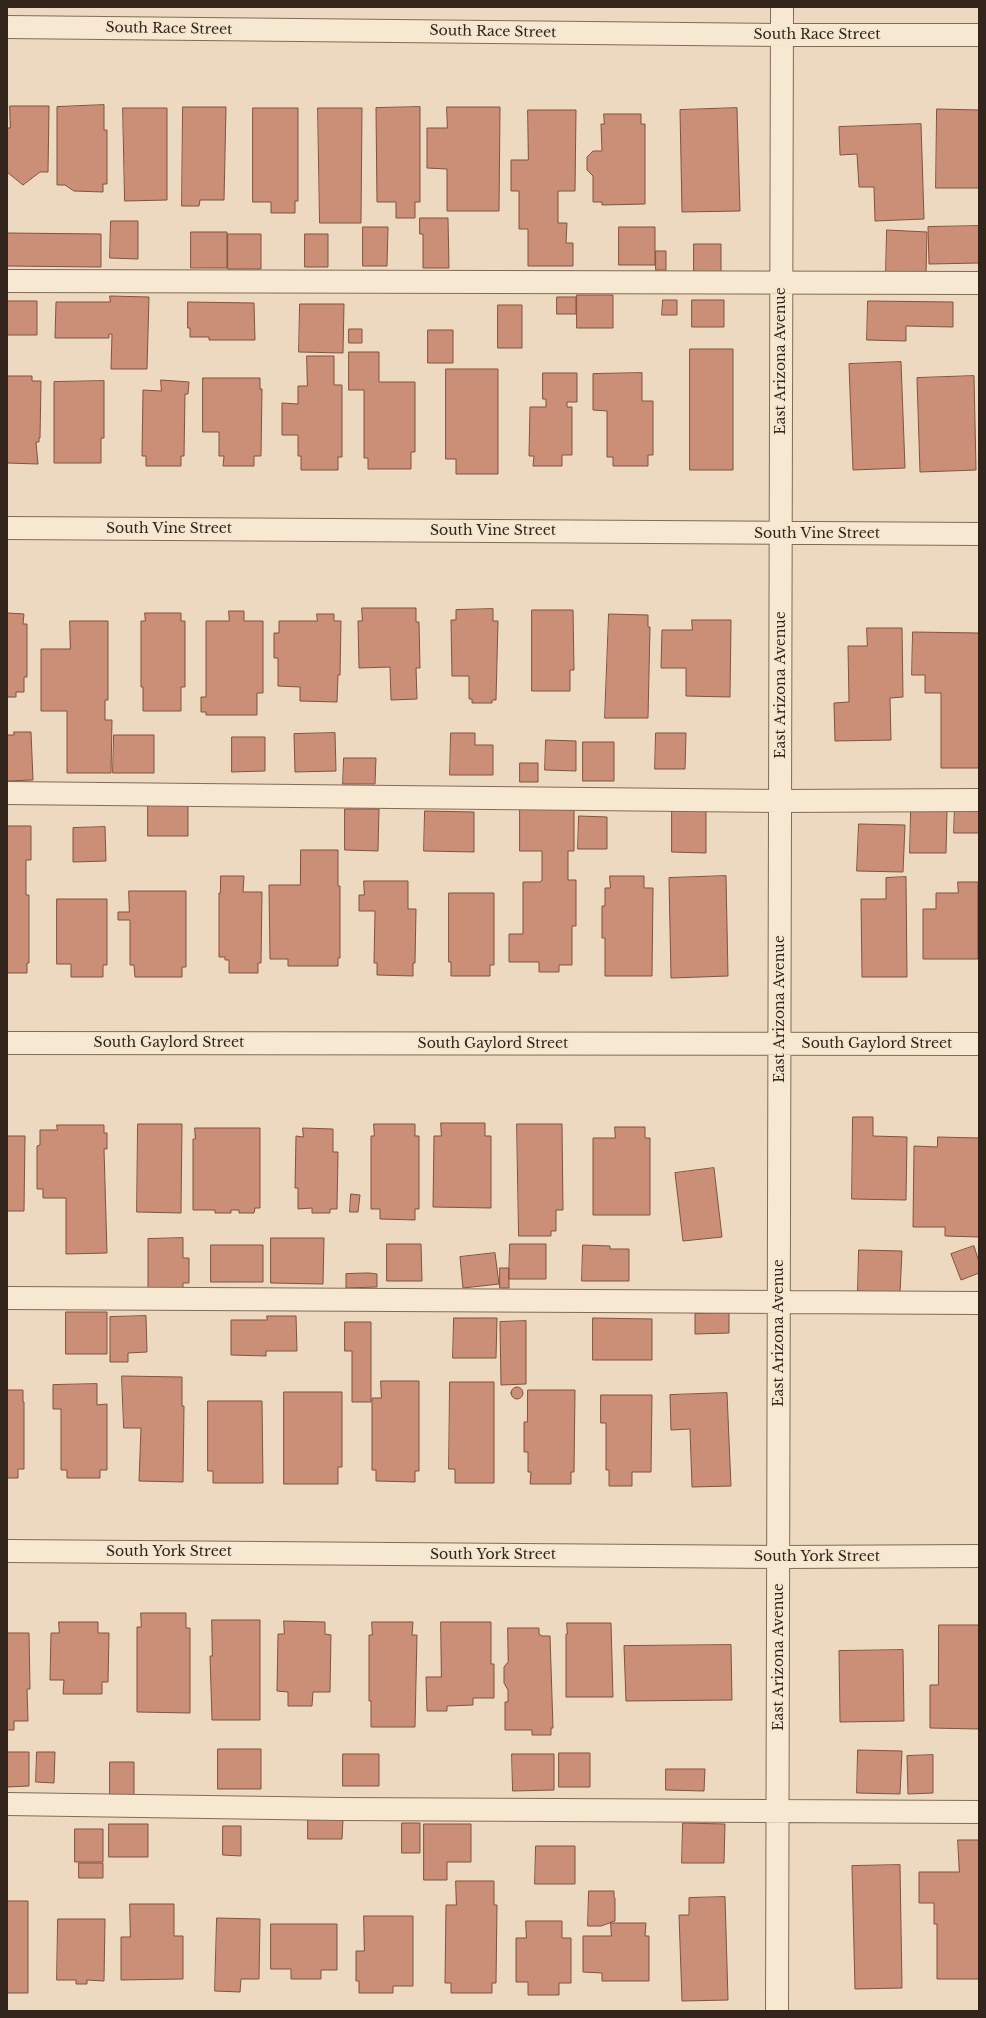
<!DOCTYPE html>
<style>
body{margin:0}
#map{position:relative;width:986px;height:2018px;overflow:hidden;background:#ecd9bf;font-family:"Libre Baskerville",serif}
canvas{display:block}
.frame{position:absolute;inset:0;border:8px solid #34251c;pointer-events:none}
</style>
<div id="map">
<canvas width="986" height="2018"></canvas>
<div class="frame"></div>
</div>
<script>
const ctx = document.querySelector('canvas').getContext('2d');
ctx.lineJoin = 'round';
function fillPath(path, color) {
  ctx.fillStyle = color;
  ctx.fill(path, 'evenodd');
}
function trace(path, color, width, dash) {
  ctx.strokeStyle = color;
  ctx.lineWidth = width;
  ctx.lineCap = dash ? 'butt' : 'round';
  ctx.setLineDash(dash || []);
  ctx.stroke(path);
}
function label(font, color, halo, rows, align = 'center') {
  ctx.font = font + ' "Libre Baskerville",serif';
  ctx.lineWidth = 3.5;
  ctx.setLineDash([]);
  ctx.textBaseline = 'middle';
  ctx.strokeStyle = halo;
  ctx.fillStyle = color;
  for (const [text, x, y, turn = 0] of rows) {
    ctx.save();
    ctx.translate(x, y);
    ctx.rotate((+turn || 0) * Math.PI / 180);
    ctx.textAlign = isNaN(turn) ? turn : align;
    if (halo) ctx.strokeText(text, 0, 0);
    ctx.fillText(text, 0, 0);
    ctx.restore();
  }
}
const building = new Path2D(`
 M104,105V130H107V184H103V192L74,191L65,185H57V107Z
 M10,106H49L48,172H40L23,185L7,172V128H10Z
 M183,107H226L224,200H200L199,206H182Z
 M420,107V202H415V218H396V202H377L376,108Z
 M447,107H500L499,211H447V169L427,168V128H447Z
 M123,108H167V200L125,201Z
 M253,108H298V201H295V213H271V202H253Z
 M318,108H362L361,223H320Z
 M737,108L740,211L682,212L680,110Z
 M937,109L979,110V188H936Z
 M528,110H576L575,191H558V223H567L566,243H573V266H528V229H519V191H511V160H528Z
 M604,114H641V124H645V204L602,205V202H593V176L587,170V157L593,151H602L601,124H604Z
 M921,124L924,219L875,221L874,187H859L857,154L840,155L839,127Z
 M420,218H448L449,268H423V234H420Z
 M111,221H138V259L110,258Z
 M979,226V263L929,264L928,227Z
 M363,227H388L387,266H363Z
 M619,227H655V265H619Z
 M887,230L927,232L926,274L886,273Z
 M191,232H227V268H191Z
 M7,233L101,234V267L7,266Z
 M228,234H261V269H228Z
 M305,234H328V267H305Z
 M694,244H721V276H694Z
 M656,251H666V270H656Z
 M577,295H613V328H577Z
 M110,296L149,297L147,369H111L112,334H109V338H55L56,302H110Z
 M557,297H576V314H557Z
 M663,300H677V315H662Z
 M692,300H724V327H692Z
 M7,301H37V335H7Z
 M868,301L953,302V327L906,326V341L867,340Z
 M188,302L254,303L255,340H209V337H190V328H188Z
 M300,304H344L343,353L299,352Z
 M498,305H522V348H498Z
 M349,329H362V343H349Z
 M428,330H453V363H428Z
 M690,349H733V470H690Z
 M349,352H379V382H415V452H411V469H368V458H364V390H349Z
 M307,356H334V385H342V457H338V470H301V456H298V435H282V403L298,404V386H307Z
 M901,362L905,468L853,470L849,364Z
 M446,369H498V474H456V459H446Z
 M543,373H577V402H567V407H572V455H562V466H533L534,456H529L530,407H546V399H543Z
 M642,373V401H653V455H648V466H613V457H607V411L593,410V374Z
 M7,376H32V381H41L40,438H39V442H36L38,464L7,463Z
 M974,376L976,470L920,472L917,378Z
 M203,378H260V389H262L261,456H254V466H223L224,456H219V432H203Z
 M161,380L189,382L188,394H185L184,456H181V466H146V456H142L143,390L161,391Z
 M104,381V438H101V463H54V382Z
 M362,608H416V622H419L420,668H416L417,699L391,700L390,667L359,668L358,621H362Z
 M493,609V621H498L496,700H492V703H472V699H469V676H452L451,620H456V610Z
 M532,610H573L574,670H570V691H532Z
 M229,611H244V621H263V693H257V715H206V712H201V697H206V621H229Z
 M7,613L24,614L23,624H27V677H24V692H16V697H7Z
 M145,613H181V621H185V687H181V711H143V687H141V621H145Z
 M317,614H334V621H341L340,675H338L337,702L300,701V687L278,686V658H274V633H279V621H317Z
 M609,614L648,615V627H650L648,718H605Z
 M692,620H731L730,697L686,696V668H661L662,630H692Z
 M70,621H108V700H105V720H112L111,773H67V711H41V649H70Z
 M867,628H902L903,697L890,698L891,740L835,741L834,703L849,702L848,646H867Z
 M913,632L979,633V768H941V693H925V675H912Z
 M14,732H31L33,780L7,781V735H14Z
 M335,733L336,771L295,772L294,734Z
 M451,733H475V745H493V775H450Z
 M656,733H686L685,769H655Z
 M114,735H154V773H113Z
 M232,737H265V771L232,772Z
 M546,740L576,741V771L545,770Z
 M583,742H614V781H583Z
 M344,758H376L375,784H343Z
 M520,763H538V782H520Z
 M148,804H188V836H148Z
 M672,804H706V853L672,852Z
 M955,805H979V833H954Z
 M345,809H379L378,851L345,850Z
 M520,809H574V851H568V880H576V926H572V965H559V972H539V962H509V934H523V882H540L542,880V851H520Z
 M425,811L474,812V852L424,851Z
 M911,811H947L946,853H910Z
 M579,816L607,817V849H578Z
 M859,824L905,825L903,872L857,871Z
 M7,826H31V860H26V895H29V963H27V973H7Z
 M105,827L106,861L73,862V828Z
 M301,850H338V886H340V958H338V966H288V959H270L269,885H300Z
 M221,876H244L243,892H262L261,963H258V973H229V960H225V957H219V893H220Z
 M610,876H644V888H653L652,976H605V938H602V906H605V888H610Z
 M726,876L728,976L671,978L669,878Z
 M906,877L907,977H862L861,899H886V878Z
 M364,881H408V909H416L415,963H413V976L377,975V963H374L375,911H359V895H364Z
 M958,882H978V959H923V909H936V893H958Z
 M129,891H186V967H182V977H135L134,965H130V920H118V912H129Z
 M449,893H494V965H490V976H451V962H449Z
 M57,899H107V965H103V977H71V964H57Z
 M853,1117H873V1136L907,1137L906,1200L852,1199Z
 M441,1123H485V1136H491V1208L433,1207L434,1136H441Z
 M138,1124H182L181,1213L137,1212Z
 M374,1124H415V1136H419V1209H415V1220L380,1219V1209H371V1136H374Z
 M517,1124H562L563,1210H556V1231H551V1236H519Z
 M57,1125H104V1133H107V1149H104L107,1253L66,1254V1198H43V1189H37V1146L40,1145V1130H57Z
 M615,1127H645V1138H650V1215H593V1138H615Z
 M195,1128H260V1208H255L254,1213H239V1210H231V1213H215V1210H193V1139H195Z
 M303,1128L333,1129V1152H338L337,1209H330V1213H312V1208L298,1209V1188H295L296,1136L303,1137Z
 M7,1136H25L24,1211H7Z
 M938,1137L979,1138V1237L945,1236V1227H913L914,1146L937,1147Z
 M714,1168L722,1237L683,1241L675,1173Z
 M351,1194L360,1195L358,1212H350Z
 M183,1238V1258H189V1283H183V1289H148V1239Z
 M271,1238H324L323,1284L271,1283Z
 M387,1244H421L422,1281H387Z
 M510,1244H546V1279H509Z
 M211,1245H263V1282H211Z
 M583,1245L610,1246V1249H629V1281H582Z
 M974,1246L979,1262V1273L961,1280L951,1254Z
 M859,1250L902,1251L900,1293L858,1291Z
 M495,1253L499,1284L463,1288L460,1257Z
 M500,1268H509V1288H500Z
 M369,1273L377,1274V1287L346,1288V1274Z
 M66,1312H107V1354H66Z
 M729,1313V1333L695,1334V1314Z
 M146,1316L147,1352L128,1353V1362H110V1317Z
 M267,1316H296L297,1351H266V1356L231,1355V1320H267Z
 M454,1318H497L496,1358H453Z
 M593,1318L652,1319V1360H593Z
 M526,1321V1384L501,1385L500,1322Z
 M345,1322H371V1402H352V1351H345Z
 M122,1376L182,1377V1406H184L183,1482L139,1481L141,1428H124Z
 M381,1381H419V1471H415V1482L376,1481V1470H372V1398H381Z
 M450,1382H494V1483H455V1469H449Z
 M97,1384V1405L107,1404V1470H100V1478H67V1470H61V1409H53V1385Z
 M511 1393a6 6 0 1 1 12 0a6 6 0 1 1-12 0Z
 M7,1390H23V1402H24V1469H18V1478H7Z
 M528,1390H575L574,1472H571V1484H530L531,1472H528V1452H524V1422H527Z
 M284,1392H342V1467H338V1484H284Z
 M727,1393L731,1486L692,1487L690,1429L671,1430L670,1395Z
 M601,1395H652L651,1472H632V1486H609V1470H606V1423H601Z
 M208,1401H262L263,1483H213V1471H208Z
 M141,1613H186V1628H190V1713L137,1712V1627H141Z
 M212,1620H260V1720H212L210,1656H212Z
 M284,1621L325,1622V1634L331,1635L330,1692H313L312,1706H288V1692L277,1691L278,1634H284Z
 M59,1622H98V1633H109L108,1682H102V1694H63L64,1680H50L51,1633H59Z
 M372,1622H413L412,1635H417L415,1727H371V1701H369V1635H372Z
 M441,1622H491V1664H494V1698H473V1705L447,1706V1711H427L426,1677H441Z
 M567,1623H611L613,1697H566V1634H567Z
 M939,1625H979V1729L930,1728V1685H938Z
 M508,1628H539V1634L542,1636H550L553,1728H551V1735H532V1730H505V1702H508V1690L504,1683V1667L508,1662Z
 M7,1633H29L30,1689H27L28,1721H14V1730H7Z
 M731,1645L732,1700L626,1701L624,1646Z
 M903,1650L904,1721L840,1722L839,1651Z
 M218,1749H261V1789H218Z
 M858,1750L902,1751L900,1794L857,1793Z
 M7,1752H29V1786L7,1787Z
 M37,1752H55L54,1783L36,1782Z
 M559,1753H590V1787H559Z
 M343,1754H379V1786H343Z
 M512,1754H554V1790L513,1791Z
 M933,1755V1793L908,1794L907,1756Z
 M110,1762H134V1795H110Z
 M666,1769H705L704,1791L666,1790Z
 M308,1819H343L342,1839H308Z
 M402,1823H420V1853H402Z
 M683,1823L725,1824L724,1863H682Z
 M109,1824H148V1857H109Z
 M424,1824H471V1862H447V1880H424Z
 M223,1826H241V1856L223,1855Z
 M75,1829H103V1862H75Z
 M958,1840H979V1979H937V1924H934V1903H919V1872H959Z
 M536,1846H575V1884H535Z
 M79,1863H103V1878H79Z
 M900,1865L902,1988L855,1989L852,1866Z
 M456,1881H494V1905H497L496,1983H492V1993H451V1983H445L446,1905H456Z
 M589,1891H614V1898H615V1921L601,1926H588Z
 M725,1897L728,2000L682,2001L679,1915H689V1898Z
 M7,1901H28V1993H7Z
 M130,1904H174V1936H183V1979L121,1980V1937H130Z
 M364,1916H413V1986H393V1993H359V1981H356V1951H364Z
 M217,1918L260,1919L259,1979H241L240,1992L215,1991Z
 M58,1919H105L104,1981L87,1980V1984H76V1980H57Z
 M526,1921H562V1938H571V1983H559V1995H528V1982H516V1938H526Z
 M611,1923H646L645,1936H649V1981H602V1973L583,1972V1936H611Z
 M271,1924H337V1970H321V1979H291V1969H271Z`);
const minor = new Path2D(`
 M7,27L782,35H979
 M7,281L979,283
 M7,528L979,534
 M7,793L780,801L979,800
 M7,1043L979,1044
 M7,1298L979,1303
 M7,1551L779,1557L979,1556
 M7,1804L340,1809L979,1812
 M777,2011L782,7`);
const streetNames = [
 ["South Race Street",169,29,1],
 ["South Race Street",493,32,1],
 ["South Race Street",817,35],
 ["East Arizona Avenue",781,361,-90],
 ["South Vine Street",169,529],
 ["South Vine Street",493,531],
 ["South Vine Street",817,534],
 ["East Arizona Avenue",781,685,-90],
 ["East Arizona Avenue",780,1009,-90],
 ["South Gaylord Street",169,1043],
 ["South Gaylord Street",493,1044],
 ["South Gaylord Street",877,1044],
 ["East Arizona Avenue",779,1333,-90],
 ["South York Street",169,1552],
 ["South York Street",493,1555],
 ["South York Street",817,1557],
 ["East Arizona Avenue",779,1657,-90]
];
fillPath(building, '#ca8f76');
trace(building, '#83523f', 1);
trace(minor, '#846a58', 24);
trace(minor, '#f7e8d2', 22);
label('14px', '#34251c', '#f4e5ce', streetNames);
</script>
